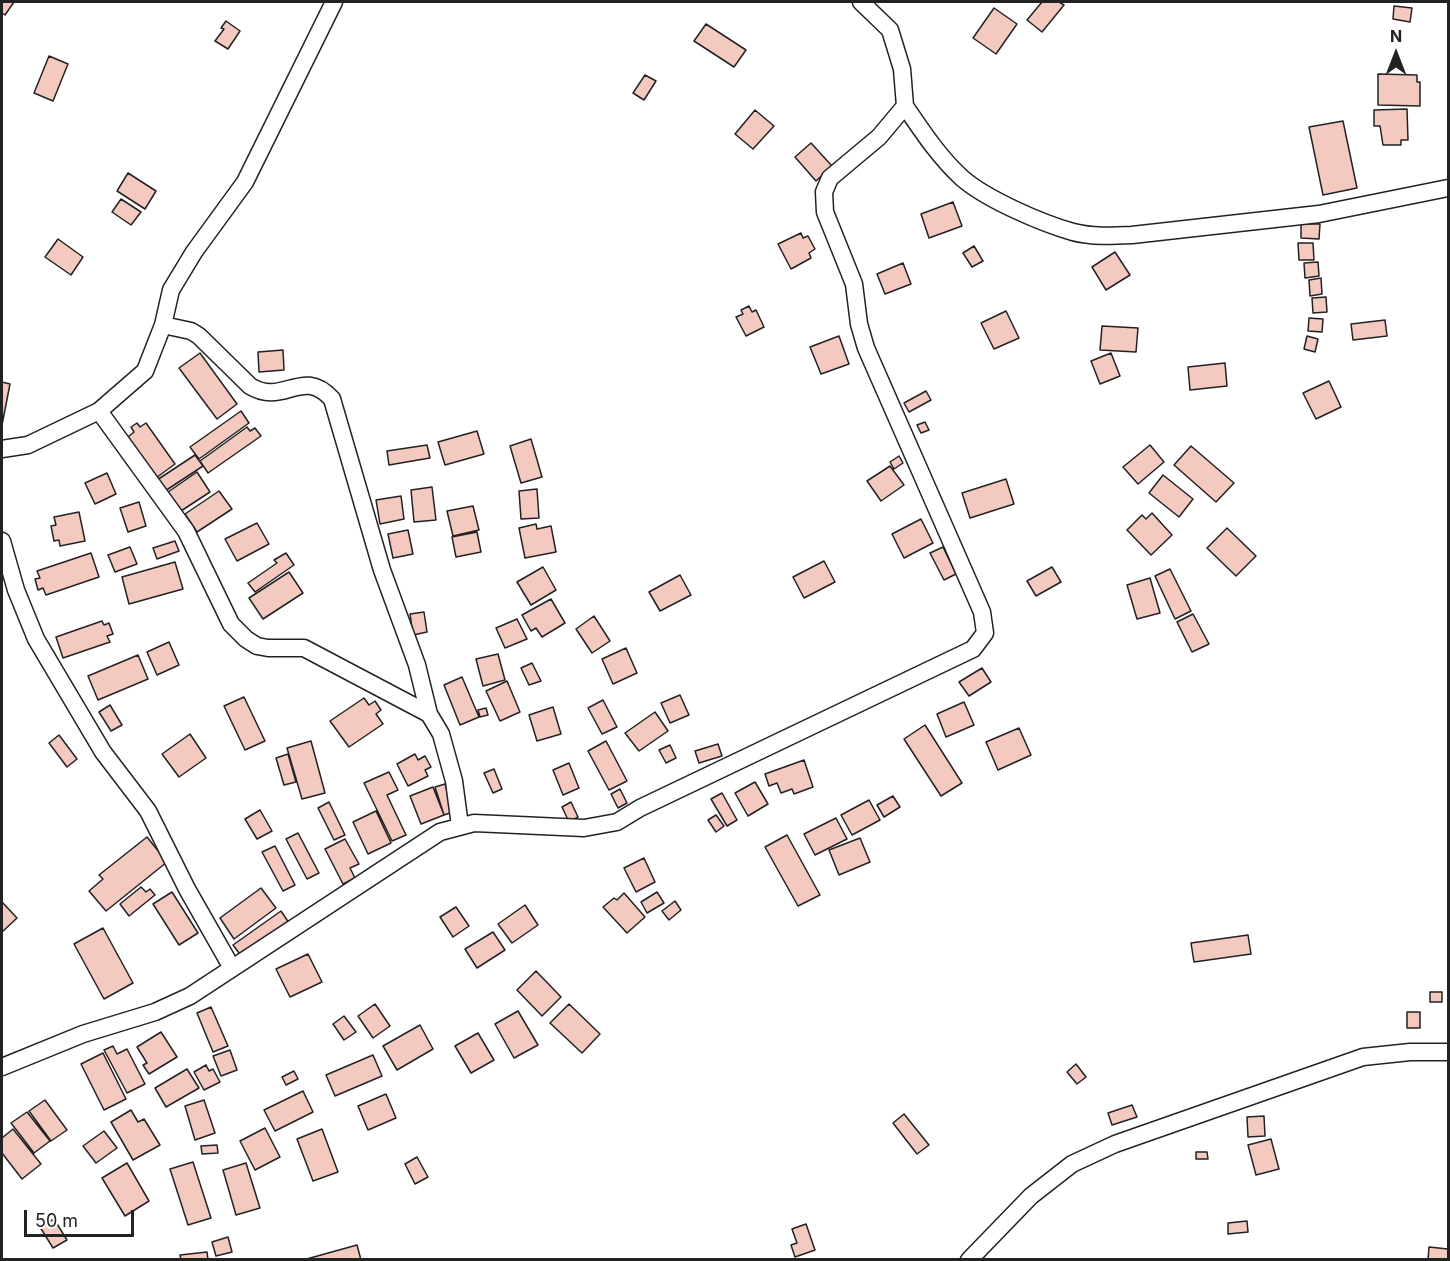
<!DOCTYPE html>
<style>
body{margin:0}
#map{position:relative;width:1450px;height:1261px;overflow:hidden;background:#fff;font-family:Inter,sans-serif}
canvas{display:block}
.frame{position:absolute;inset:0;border:3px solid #222;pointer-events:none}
.north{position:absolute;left:1366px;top:24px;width:60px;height:60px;-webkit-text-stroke:4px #fff;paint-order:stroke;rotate:0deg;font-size:16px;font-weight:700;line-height:24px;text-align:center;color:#222}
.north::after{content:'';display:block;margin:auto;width:21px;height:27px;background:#222;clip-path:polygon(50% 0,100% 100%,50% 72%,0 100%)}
.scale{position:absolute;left:24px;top:1210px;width:110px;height:27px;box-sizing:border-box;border:3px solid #222;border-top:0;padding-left:8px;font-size:18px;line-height:21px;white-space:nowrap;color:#222;-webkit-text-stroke:4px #fff;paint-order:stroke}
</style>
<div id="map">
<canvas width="1450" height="1261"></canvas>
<div class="frame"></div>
<div class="north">N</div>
<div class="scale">50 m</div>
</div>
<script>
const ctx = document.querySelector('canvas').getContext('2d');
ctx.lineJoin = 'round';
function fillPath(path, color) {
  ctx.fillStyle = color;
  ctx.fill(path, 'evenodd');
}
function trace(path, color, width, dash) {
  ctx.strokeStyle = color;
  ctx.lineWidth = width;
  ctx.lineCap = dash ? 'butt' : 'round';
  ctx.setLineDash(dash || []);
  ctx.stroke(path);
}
const building = new Path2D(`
 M2,2H14L5,15L2,13Z
 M1042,2H1059L1064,5L1042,32L1027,20Z
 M1394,6L1412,8L1410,22L1393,19Z
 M994,8L1017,24L996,54L973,38Z
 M226,21L240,31L228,49L215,41L224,29L221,28Z
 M706,24L746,50L734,67L694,41Z
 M49,56L68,64L53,101L34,93Z
 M1378,74L1417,75V82H1420V106L1378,105Z
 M645,75L656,81L644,100L633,93Z
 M1407,109L1408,140H1401V145H1383L1380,126H1374V110Z
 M755,110L774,126L753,149L735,134Z
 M1343,121L1357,188L1323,195L1309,127Z
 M811,143L832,166L816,181L795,157Z
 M128,173L156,191L145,209L117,191Z
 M121,199L141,212L131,225L112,212Z
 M953,202L962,226L929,238L921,214Z
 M1301,224H1320L1319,239L1301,238Z
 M801,233L803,238L808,236L815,249L809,253L811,258L791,269L778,244Z
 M58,239L83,257L71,275L45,257Z
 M1298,243H1313L1314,260H1299Z
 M974,246L983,261L972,267L963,253Z
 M1115,252L1130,275L1106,290L1092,267Z
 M1318,262L1319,276L1305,278L1304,263Z
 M903,263L911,284L885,294L877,274Z
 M1321,278L1322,294L1310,296L1309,280Z
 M1326,297L1327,312L1313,313L1312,298Z
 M749,306L752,312L756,310L764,327L746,336L736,317L743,314L741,310Z
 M1006,311L1019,338L994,349L981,323Z
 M1309,318L1323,319L1322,332L1308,331Z
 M1385,320L1387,336L1353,340L1351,324Z
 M1102,326L1138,328L1136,352L1100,350Z
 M839,336L849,364L821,374L810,347Z
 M1307,336L1318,339L1315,352L1304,349Z
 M283,350L284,370L259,372L258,352Z
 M200,353L237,404L217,419L179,368Z
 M1111,353L1120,376L1100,384L1091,361Z
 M1225,363L1227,386L1190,390L1188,367Z
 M1329,381L1341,407L1316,419L1303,393Z
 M2,382L10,384L2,425Z
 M926,391L931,400L909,412L904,403Z
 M241,411L249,423L199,459L190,447Z
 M925,422L929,430L921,433L917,425Z
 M137,423L140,427L146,423L175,464L156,478L128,437L134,432L131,427Z
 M247,427L250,431L255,428L261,436L208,473L200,461Z
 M477,431L484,454L445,465L438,442Z
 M531,439L542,477L521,483L510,446Z
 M427,445L430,458L389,465L387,451Z
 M1150,445L1164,462L1138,484L1123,467Z
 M1191,446L1234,483L1216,502L1174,465Z
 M195,455L203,466L165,491L157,480Z
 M899,456L903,463L894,469L890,462Z
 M890,466L904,485L881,501L867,481Z
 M197,472L210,492L181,511L168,492Z
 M107,473L116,494L95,504L85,483Z
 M1163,475L1193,499L1179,517L1149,493Z
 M1006,479L1014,504L970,518L962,493Z
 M432,487L436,520L414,522L411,490Z
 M537,489L539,518L521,519L519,491Z
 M219,491L232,509L197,532L185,514Z
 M401,496L404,519L380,524L376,500Z
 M139,502L146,526L128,532L120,508Z
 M473,506L479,530L453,536L447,511Z
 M79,512L85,541L60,546L59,540L54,541L51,526L56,525L54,517Z
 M1152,513L1172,535L1151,555L1127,530L1142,515L1146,519Z
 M921,519L933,543L904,558L892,534Z
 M257,523L269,544L237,561L225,539Z
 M536,524L537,529L551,526L556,552L525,558L519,528Z
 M1227,528L1256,556L1236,576L1207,548Z
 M408,530L413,554L393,558L388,534Z
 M477,532L481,552L456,557L452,537Z
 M175,541L179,551L157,559L153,548Z
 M130,547L137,564L115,572L108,555Z
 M943,547L956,574L944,580L930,553Z
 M91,553L99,577L46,595L43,588L38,590L35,579L40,578L37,571Z
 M286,553L294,565L255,592L248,583L277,563L274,560Z
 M824,561L835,582L804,598L793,577Z
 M175,562L183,589L129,604L122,577Z
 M543,567L556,590L531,605L517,582Z
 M1052,567L1061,582L1036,596L1027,581Z
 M1170,569L1191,611L1175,619L1155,576Z
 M289,572L303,593L263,619L249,598Z
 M680,575L691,595L660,611L649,592Z
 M1150,578L1160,613L1137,619L1127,585Z
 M551,599L565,623L542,637L536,628L531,631L522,615Z
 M424,612L427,632L413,635L410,614Z
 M1193,614L1209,644L1192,652L1177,622Z
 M594,616L610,641L592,653L576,629Z
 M517,619L527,639L505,648L496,628Z
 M102,621L104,625L109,623L113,634L107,636L110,642L63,658L56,637Z
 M169,642L179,665L157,675L147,652Z
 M626,648L637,673L613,684L602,659Z
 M498,654L505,680L483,686L476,659Z
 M138,655L148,679L98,700L88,676Z
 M532,663L541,681L529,685L521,668Z
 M982,668L991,682L969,696L959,682Z
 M462,677L479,717L460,725L444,685Z
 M507,681L520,712L500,721L486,691Z
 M680,695L689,715L670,723L661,703Z
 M244,697L265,741L245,750L224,706Z
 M364,698L369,705L375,701L381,710L376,714L383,724L349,747L330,721Z
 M603,700L617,727L602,734L588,708Z
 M964,702L974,725L946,737L937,714Z
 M110,705L122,725L111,731L99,712Z
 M553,707L561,734L537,741L529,715Z
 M486,708L488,715L480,717L478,710Z
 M655,712L668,731L639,751L625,733Z
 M925,725L962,783L941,796L904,739Z
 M1019,728L1031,755L998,770L986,742Z
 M190,734L206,758L179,777L162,754Z
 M59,735L77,759L67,767L49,743Z
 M311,741L325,793L302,799L287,748Z
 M606,741L627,781L609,790L588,751Z
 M718,744L722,756L699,763L695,751Z
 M670,745L676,758L666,763L659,750Z
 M288,754L296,782L284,785L276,758Z
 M415,754L418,760L425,756L431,767L425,770L428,776L408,786L397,764Z
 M804,760L813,787L794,794L792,789L781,793L777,783L769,786L765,774Z
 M569,763L579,788L563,795L553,770Z
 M494,769L502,789L493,793L484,773Z
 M389,772L398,790L387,795L406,835L392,841L364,783Z
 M755,782L768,804L748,816L735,793Z
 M445,784L453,812L444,815L435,787Z
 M433,787L444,815L421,824L410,796Z
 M620,789L627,803L618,808L611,794Z
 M722,793L737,820L727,826L711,799Z
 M893,796L900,807L884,817L877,805Z
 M869,800L880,820L852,835L841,815Z
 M329,802L345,835L334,840L318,808Z
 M571,802L578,817L569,822L562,807Z
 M260,810L272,831L257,839L245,819Z
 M376,811L391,843L368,854L353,822Z
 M716,815L724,826L716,832L708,820Z
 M836,818L847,839L815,855L804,834Z
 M298,833L319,873L307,879L286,839Z
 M787,835L820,895L798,906L765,847Z
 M147,837L167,862L106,911L89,891L103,879L99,875Z
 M860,838L870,862L839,875L829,850Z
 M345,839L359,864L350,868L355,878L343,884L325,849Z
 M275,846L295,885L283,891L262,852Z
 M644,858L655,882L636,892L624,868Z
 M141,887L146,892L150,889L155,895L129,916L120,904Z
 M261,888L276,908L234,939L220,918Z
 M172,892L198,933L179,945L153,904Z
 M657,892L664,903L647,913L641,902Z
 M624,893L645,917L627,933L603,907L614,898L617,900Z
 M675,901L681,910L669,920L662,911Z
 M2,902L17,918L2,932Z
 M525,905L538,925L512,943L498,924Z
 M456,907L469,926L453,937L440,917Z
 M281,911L289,923L242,957L233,945Z
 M103,928L133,983L104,999L74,944Z
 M493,932L505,950L477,968L465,949Z
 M1248,935L1251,954L1194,962L1191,943Z
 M308,954L322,982L290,997L276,969Z
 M536,971L561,997L542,1016L517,990Z
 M1430,992H1442V1002H1430Z
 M375,1004L390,1026L373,1038L358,1016Z
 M569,1004L600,1034L582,1053L550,1023Z
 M211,1007L228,1046L213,1052L197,1013Z
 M518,1011L538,1045L514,1058L495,1024Z
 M1407,1012H1420V1028H1407Z
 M344,1016L356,1032L344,1040L333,1024Z
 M420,1025L433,1049L397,1070L383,1046Z
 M161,1032L177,1057L149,1074L143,1065L147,1063L137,1047Z
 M478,1033L494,1060L471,1073L455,1046Z
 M113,1046L117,1054L127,1049L145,1084L127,1093L104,1050Z
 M230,1050L237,1070L221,1076L213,1056Z
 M103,1053L126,1099L104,1110L81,1064Z
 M373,1055L382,1076L335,1096L326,1075Z
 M1076,1064L1086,1077L1077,1084L1067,1072Z
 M206,1065L209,1071L213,1069L220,1082L204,1090L194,1072Z
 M187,1069L199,1088L166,1107L155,1088Z
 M294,1071L298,1079L286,1085L282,1077Z
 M303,1091L313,1112L275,1131L264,1110Z
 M386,1094L396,1118L368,1130L358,1106Z
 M45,1100L67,1130L51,1141L29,1111Z
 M204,1100L215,1133L195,1140L185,1106Z
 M1132,1105L1137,1117L1112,1125L1108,1113Z
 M131,1110L138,1122L144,1119L160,1145L133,1160L111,1122Z
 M27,1112L50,1141L34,1153L11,1123Z
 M904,1114L929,1145L917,1154L893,1123Z
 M1264,1116L1265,1136L1248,1137L1247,1117Z
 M265,1128L280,1157L255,1170L240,1141Z
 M13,1129L41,1164L22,1179L2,1153V1138Z
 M322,1129L338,1172L313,1181L297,1139Z
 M104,1131L117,1148L96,1163L83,1146Z
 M1271,1139L1279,1169L1256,1175L1248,1145Z
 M217,1145L218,1153L202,1154L201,1146Z
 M1196,1152H1207L1208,1159H1196Z
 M417,1157L428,1177L415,1184L405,1164Z
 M193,1162L211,1218L188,1225L170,1169Z
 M127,1163L149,1201L125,1216L102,1178Z
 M246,1163L260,1208L236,1215L223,1170Z
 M54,1219L67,1240L53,1248L40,1227Z
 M1247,1221L1248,1232L1228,1234V1223Z
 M806,1224L815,1250L795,1257L791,1245L797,1243L792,1229Z
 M228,1237L232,1252L216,1256L212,1242Z
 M357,1245L361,1260H303Z
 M1429,1247L1448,1249V1260H1428Z
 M207,1252L208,1260H181L180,1255Z`);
const minor = new Path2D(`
 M905,106C922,131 939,157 962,178C986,199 1041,223 1073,232C1092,237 1112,236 1132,235L1319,214L1448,188
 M163,325L191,331L199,336L250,386C284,407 302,366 332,399L382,570L417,665L429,714
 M99,411L186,531L231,624L246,639L257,646L268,648H304L429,714L441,734L454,781L460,826
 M2,449L28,445L99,411L145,371L163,325L171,290L194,252L245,182L334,2
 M2,541L16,590L36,639L103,752L148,811L187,889L232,968
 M2,1067L83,1034L155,1012L190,996L440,832L474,823L584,828L617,822L640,808L973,649L985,633L982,612L866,348L859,324L854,284L825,212L824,192L830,178L879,137L905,106L902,69L890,30L861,2
 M969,1260L1031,1196L1072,1164L1115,1144L1363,1057L1410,1052H1448`);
fillPath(building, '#f3c9c0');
trace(building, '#222', 1.5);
trace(minor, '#222', 19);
trace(minor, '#fff', 16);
</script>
